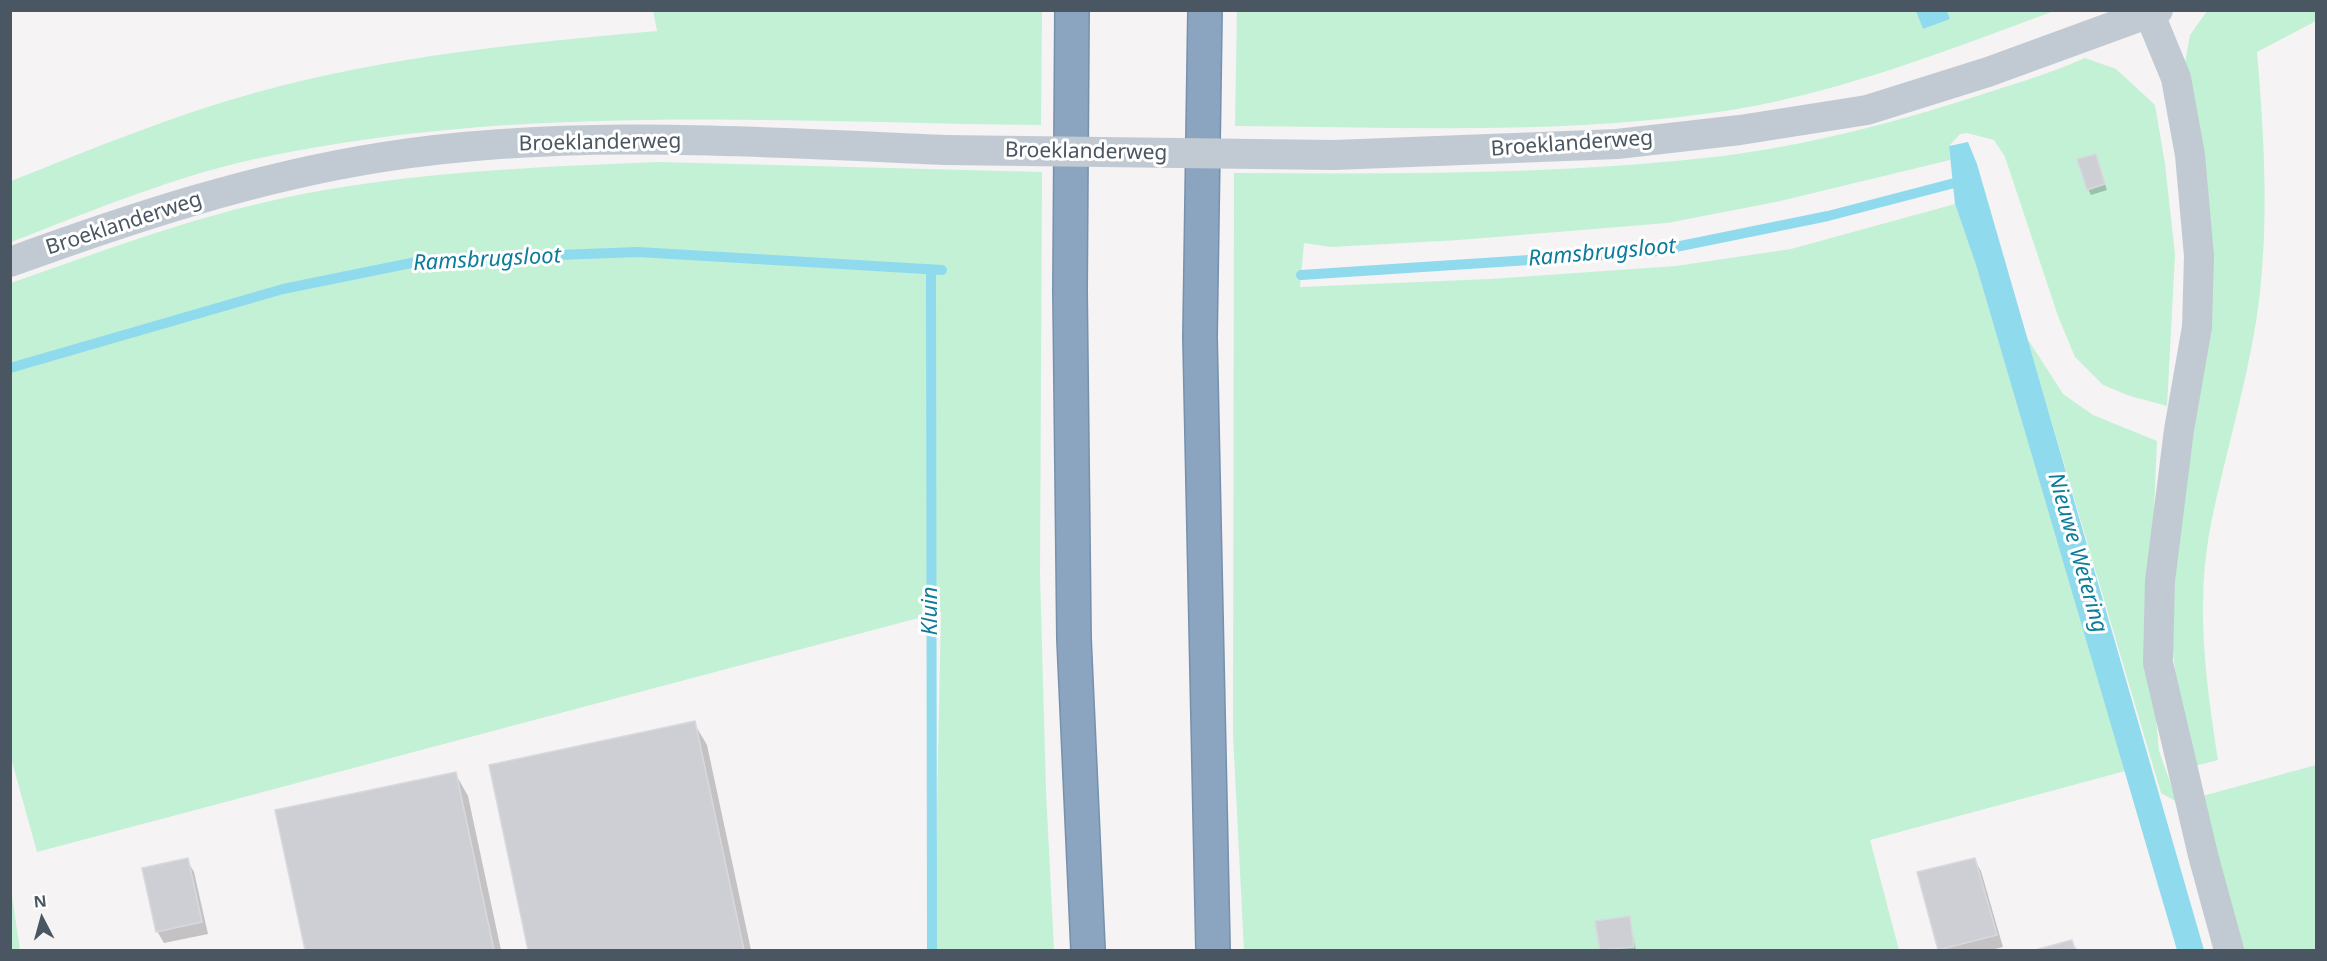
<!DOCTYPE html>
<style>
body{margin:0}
#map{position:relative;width:2327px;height:961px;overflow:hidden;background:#f5f3f3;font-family:"Noto Sans",sans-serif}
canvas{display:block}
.frame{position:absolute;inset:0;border:12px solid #4a5661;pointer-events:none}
.north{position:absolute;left:12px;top:889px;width:60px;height:60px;-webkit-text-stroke:4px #fff;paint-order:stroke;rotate:354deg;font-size:16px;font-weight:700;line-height:24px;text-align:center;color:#4a5661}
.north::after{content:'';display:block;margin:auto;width:21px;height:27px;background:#4a5661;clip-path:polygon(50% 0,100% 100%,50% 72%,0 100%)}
</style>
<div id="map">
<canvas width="2327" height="961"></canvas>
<div class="frame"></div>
<div class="north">N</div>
</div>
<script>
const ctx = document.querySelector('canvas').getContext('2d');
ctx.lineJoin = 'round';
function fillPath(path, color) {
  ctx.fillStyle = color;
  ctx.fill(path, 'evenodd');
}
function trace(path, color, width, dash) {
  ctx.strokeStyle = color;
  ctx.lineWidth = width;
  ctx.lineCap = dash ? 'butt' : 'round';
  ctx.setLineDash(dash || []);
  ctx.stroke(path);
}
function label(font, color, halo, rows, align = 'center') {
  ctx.font = font + ' "Noto Sans",sans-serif';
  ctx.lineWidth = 6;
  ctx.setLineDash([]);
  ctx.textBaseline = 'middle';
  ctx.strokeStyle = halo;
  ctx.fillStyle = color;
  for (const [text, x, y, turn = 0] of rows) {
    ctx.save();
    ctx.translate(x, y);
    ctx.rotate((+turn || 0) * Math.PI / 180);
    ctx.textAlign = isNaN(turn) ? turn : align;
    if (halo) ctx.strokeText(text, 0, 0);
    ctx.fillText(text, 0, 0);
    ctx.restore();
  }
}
const green = new Path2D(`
 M1916,10L1923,29L1949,19L1947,11H2054C1943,52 1830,97 1711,113C1554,135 1393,127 1235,126L1237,11Z
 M653,11H1042L1041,125C781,122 516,103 260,158C174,176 92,211 11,242V181C92,149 174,115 258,92C389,56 523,43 657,31Z
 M2207,11H2316V21L2257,52C2263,124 2268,197 2262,270C2256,356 2228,440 2211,524C2195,604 2206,681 2218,760L2191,767L2181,729L2172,640L2176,560L2207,335L2184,69L2190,35Z
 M2085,58L2116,69L2155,105L2165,164L2175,255L2167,406L2130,396L2103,385L2075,357L2058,316L2005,157L1994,140L1967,133L1960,134L1949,146L1950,160L1776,202L1667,223L1459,240L1331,247L1304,243L1300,287L1490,279L1676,266L1791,249L1955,204L1976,265L2125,771L1870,840L1899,950H1244L1233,735L1234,173C1397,174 1561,175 1723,156C1808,145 1893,123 1974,97C2011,85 2049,74 2085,58Z
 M658,162L1042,172L1040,575L1046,791L1054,950H934L941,612L37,852L11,758V283C102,251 193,217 288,197C409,172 534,167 658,162Z
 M2027,338L2063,394L2093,415L2157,441L2151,581L2155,707L2159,751L2177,802L2161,793Z
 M2316,765V950H2242L2199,797Z
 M11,889L20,950H11Z`);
const water = new Path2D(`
 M1916,11H1947L1950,19L1923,29Z
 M1968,142L1977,164L2204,950H2177L1976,265L1955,204L1949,146Z`);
const shadow = new Path2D(`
 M2095,155L2107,190L2091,195L2088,189Z
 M694,723L707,745L751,950H530L490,766Z
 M455,773L468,796L501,950H306L277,811Z
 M1974,859L1981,871L2003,947L1991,950H1940L1919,873Z
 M187,860L194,872L208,934L164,943L157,931Z
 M1629,918L1636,950H1601L1596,923Z
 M2072,942L2077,950H2039Z`);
const stream = new Path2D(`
 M931,271L932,950
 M1301,275L1651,252L1828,216L1966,180
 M10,368L283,289L426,260L638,252L942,270`);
const building = new Path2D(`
 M2096,154L2105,184L2087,190L2077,159Z
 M695,721L744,950H528L489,765Z
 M456,772L494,950H305L275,810Z
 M188,858L202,922L156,932L142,868Z
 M1975,858L1997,935L1938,950L1917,872Z
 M1630,916L1634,947L1600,950L1595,921Z
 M2072,940L2075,950H2035Z`);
const street = new Path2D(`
 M2150,15L2176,78L2190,155L2199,256L2197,327L2179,430L2160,581L2158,663L2203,855L2229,950
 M1334,155L1617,144L1740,130L1867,110L1988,72L2158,10
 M10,262C131,218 255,177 383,157C568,128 759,142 946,150`);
const highway = new Path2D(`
 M1072,10L1070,290L1074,639L1088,950
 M1205,10L1200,337L1213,950`);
const streetBridge = new Path2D(`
 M946,150L1334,155`);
const streetNames = [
 ["Broeklanderweg",600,143,-1],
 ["Broeklanderweg",1572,144,-4],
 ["Broeklanderweg",1086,152,1],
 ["Broeklanderweg",124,224,-18]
];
const waterNames = [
 ["Ramsbrugsloot",1602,253,-5],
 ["Ramsbrugsloot",487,260,-3],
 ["Nieuwe Wetering",2077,553,74],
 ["Kluin",931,611,-90]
];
fillPath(green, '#c3f1d5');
fillPath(water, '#90daee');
fillPath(shadow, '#0003');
trace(stream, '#90daee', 10);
fillPath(building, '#cdcfd5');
trace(building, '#d7d9de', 1.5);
trace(highway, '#7690ad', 36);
trace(street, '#c1cad2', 30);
trace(highway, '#8ba5c1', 33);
trace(streetBridge, '#c1cad2', 30);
label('21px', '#4a5661', '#fff', streetNames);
label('italic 22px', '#0c7c9b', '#fff', waterNames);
</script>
